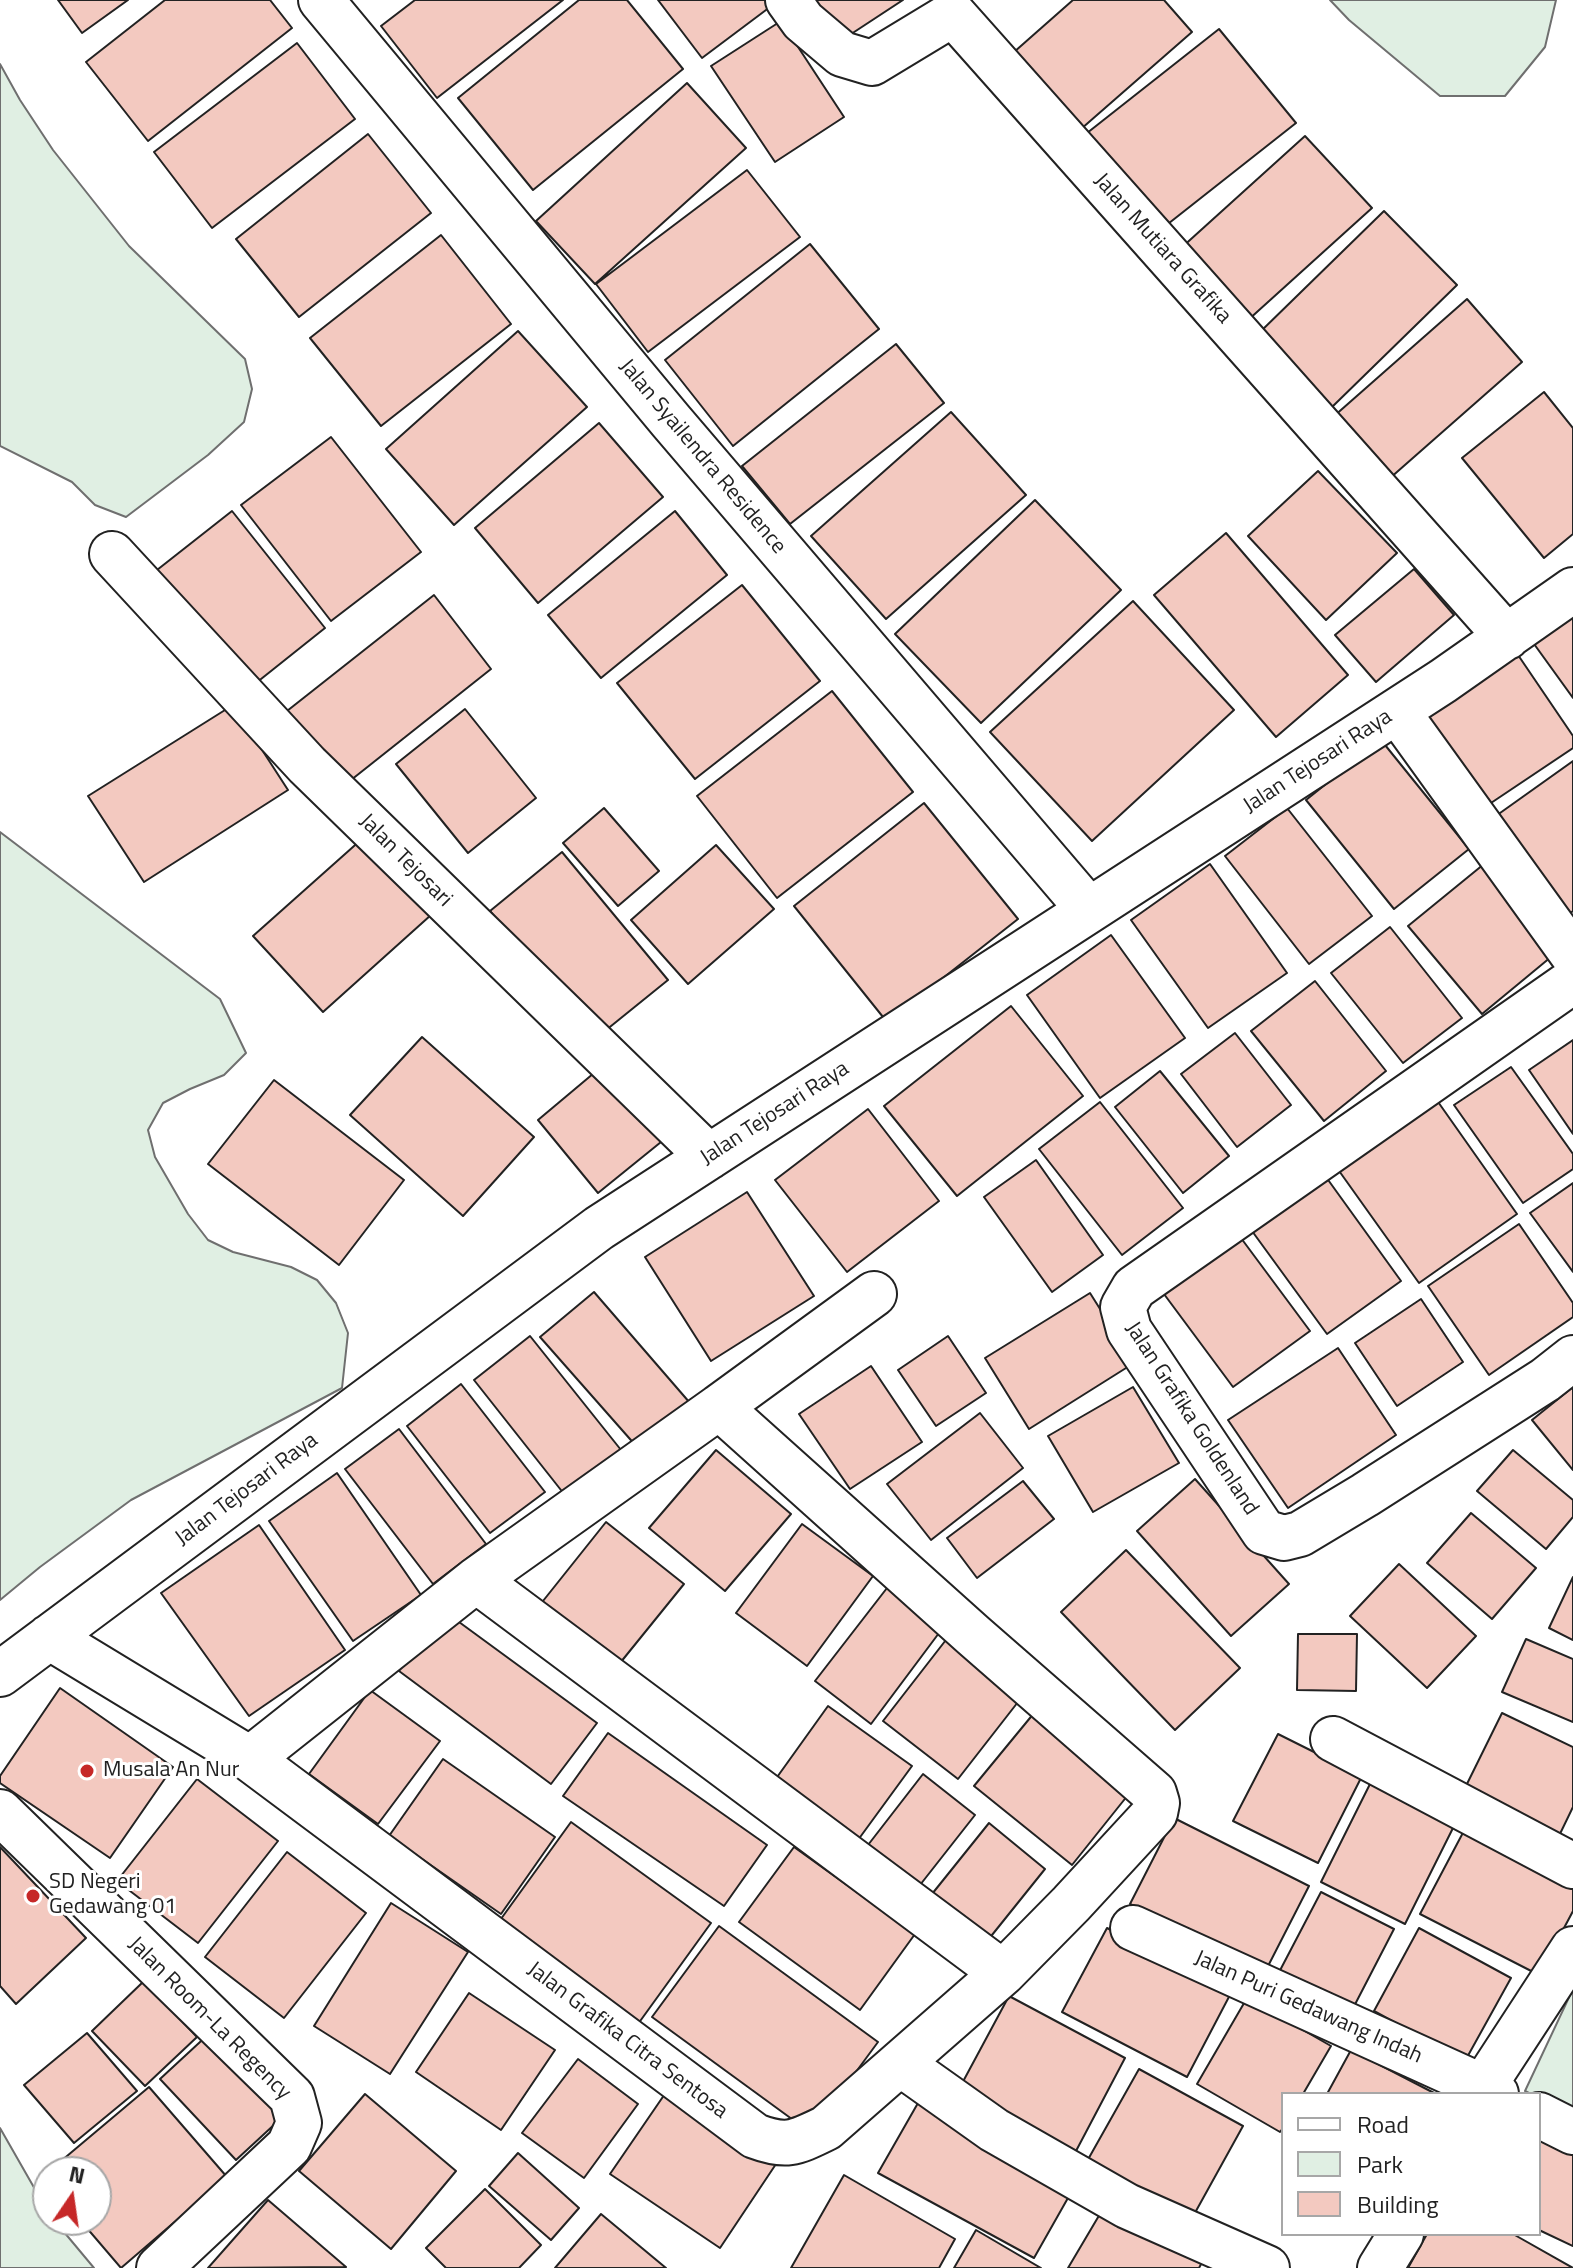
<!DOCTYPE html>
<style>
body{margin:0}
#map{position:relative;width:1573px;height:2268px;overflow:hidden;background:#fff;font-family:"Titillium Web",sans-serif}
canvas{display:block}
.legend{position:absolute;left:1281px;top:2092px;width:260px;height:144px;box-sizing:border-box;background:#fff;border:2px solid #a7a7a7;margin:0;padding:10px 14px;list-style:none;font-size:24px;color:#222}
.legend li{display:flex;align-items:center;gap:16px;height:40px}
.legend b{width:40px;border:2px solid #a7a7a7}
.north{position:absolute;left:32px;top:2156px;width:80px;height:80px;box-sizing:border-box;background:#fff;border:2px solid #a7a7a7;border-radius:50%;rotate:13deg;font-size:22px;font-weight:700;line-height:32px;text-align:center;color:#222}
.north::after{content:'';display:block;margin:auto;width:28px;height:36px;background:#c62828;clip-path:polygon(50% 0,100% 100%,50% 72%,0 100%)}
</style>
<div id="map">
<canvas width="1573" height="2268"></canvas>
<ul class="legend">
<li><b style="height:10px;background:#fff"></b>Road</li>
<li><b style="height:22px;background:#e0efe3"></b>Park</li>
<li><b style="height:22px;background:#f3c9c0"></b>Building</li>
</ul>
<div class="north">N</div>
</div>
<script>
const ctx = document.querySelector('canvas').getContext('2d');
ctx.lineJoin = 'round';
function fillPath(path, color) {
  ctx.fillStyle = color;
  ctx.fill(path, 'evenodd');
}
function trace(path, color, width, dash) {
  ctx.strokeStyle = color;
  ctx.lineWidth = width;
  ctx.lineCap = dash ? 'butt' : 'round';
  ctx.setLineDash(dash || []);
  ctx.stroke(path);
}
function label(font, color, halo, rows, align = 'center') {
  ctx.font = font + ' "Titillium Web",sans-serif';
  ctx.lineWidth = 6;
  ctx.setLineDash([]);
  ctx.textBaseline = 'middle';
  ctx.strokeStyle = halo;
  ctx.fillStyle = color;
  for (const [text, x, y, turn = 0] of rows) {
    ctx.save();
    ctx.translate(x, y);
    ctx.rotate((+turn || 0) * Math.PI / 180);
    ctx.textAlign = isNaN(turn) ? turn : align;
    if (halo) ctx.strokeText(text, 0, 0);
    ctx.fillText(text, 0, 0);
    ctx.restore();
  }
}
const green = new Path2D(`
 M1330,0H1556L1545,47L1505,96H1440L1349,20Z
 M0,64L20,100L53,150L129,246L245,359L252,389L244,422L208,455L126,517L95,505L72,482L0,446Z
 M0,832L220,999L246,1053L224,1075L190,1089L163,1103L148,1130L155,1157L188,1214L208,1240L233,1252L291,1267L317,1280L336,1303L348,1333L342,1388L131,1500L40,1567L0,1600Z
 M1573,1989V2114L1539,2094H1531L1525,2091Z
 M0,2128L48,2212V2220H54L94,2268H0Z`);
const building = new Path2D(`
 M58,0H128L82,33Z
 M165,0H270L292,28L148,141L86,62Z
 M415,0H563L437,98L381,26Z
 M579,0H627L683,69L533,190L458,98Z
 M658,0H771L774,4L702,58Z
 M815,0H903L842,40Z
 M1073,0H1164L1192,32L1073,136L1005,60Z
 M781,21L844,117L775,162L711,66Z
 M1219,29L1296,123L1159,231L1082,137Z
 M297,43L355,119L212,228L154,152Z
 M687,83L746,148L595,284L536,221Z
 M368,134L431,213L299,317L236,239Z
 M1305,136L1372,208L1247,321L1180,249Z
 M747,170L800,237L648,352L596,284Z
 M1384,211L1457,285L1331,408L1258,334Z
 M441,235L511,324L381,426L310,338Z
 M810,244L879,329L733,446L665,360Z
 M1467,299L1522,362L1389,479L1333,417Z
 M518,331L587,407L454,525L386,449Z
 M896,344L944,403L790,524L742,466Z
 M1544,392L1573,428V534L1544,558L1462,458Z
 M951,412L1026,495L886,619L811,536Z
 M599,423L663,497L538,603L475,528Z
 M331,437L421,552L331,621L241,505Z
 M1318,471L1397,553L1326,620L1248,536Z
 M1035,500L1121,590L981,723L895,634Z
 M232,511L325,628L251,687L157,570Z
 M675,511L727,575L601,678L548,615Z
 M1226,533L1348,675L1276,737L1154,595Z
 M1414,569L1454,615L1376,682L1335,635Z
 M742,585L820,681L695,779L617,683Z
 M434,595L491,669L346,784L287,711Z
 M1133,601L1234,710L1092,841L990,732Z
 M1573,606V698L1529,637Z
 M1516,652L1573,736V748L1482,809L1419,717Z
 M832,691L913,792L777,898L697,796Z
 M233,705L288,790L144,882L88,796Z
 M465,709L536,798L468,853L396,764Z
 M1381,740L1469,849L1394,909L1306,800Z
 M1573,761V911L1565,917L1493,818Z
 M924,803L1018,919L887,1022L794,906Z
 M604,808L659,871L618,906L563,843Z
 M1287,808L1372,916L1309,964L1225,856Z
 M372,830L441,906L323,1012L253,936Z
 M716,845L774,909L688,984L631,920Z
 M562,852L668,980L595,1039L490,911Z
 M1210,864L1287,973L1208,1028L1131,920Z
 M1484,864L1557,952L1482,1014L1408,926Z
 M1390,927L1462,1018L1403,1063L1331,973Z
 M1111,935L1185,1038L1100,1098L1027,995Z
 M1315,981L1386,1071L1324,1121L1251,1031Z
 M1011,1006L1083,1096L957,1196L884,1106Z
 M1235,1033L1291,1105L1237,1147L1181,1074Z
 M422,1037L534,1137L463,1216L350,1115Z
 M1573,1040V1134L1529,1070Z
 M1511,1067L1573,1154V1169L1523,1203L1454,1105Z
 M600,1068L661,1142L598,1193L538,1120Z
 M1160,1071L1229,1156L1183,1193L1115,1107Z
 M274,1080L404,1180L339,1265L208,1164Z
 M1436,1099L1517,1214L1419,1283L1337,1168Z
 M1100,1102L1183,1208L1122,1255L1039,1149Z
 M868,1109L939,1201L847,1272L775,1180Z
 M1036,1160L1103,1255L1052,1292L984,1197Z
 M1326,1177L1401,1281L1327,1334L1252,1231Z
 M1573,1183V1272L1530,1213Z
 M747,1192L814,1296L711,1361L645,1257Z
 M1519,1224L1573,1303V1317L1489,1375L1428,1286Z
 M1238,1234L1310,1331L1233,1387L1161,1290Z
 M594,1292L690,1403L637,1447L540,1337Z
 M1090,1293L1134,1363L1029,1429L985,1358Z
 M1421,1299L1463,1362L1397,1406L1355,1343Z
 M530,1336L629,1460L572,1504L474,1380Z
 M948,1336L986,1393L936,1426L898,1370Z
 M1338,1348L1396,1435L1288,1508L1228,1420Z
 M871,1366L922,1442L850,1489L799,1414Z
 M461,1384L545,1492L490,1533L407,1426Z
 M1133,1387L1179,1463L1093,1512L1048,1436Z
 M1573,1387V1470L1532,1420Z
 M980,1413L1023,1468L931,1540L887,1484Z
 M399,1429L486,1544L433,1584L345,1469Z
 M716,1450L791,1514L725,1591L649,1528Z
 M1513,1450L1573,1500V1517L1546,1549L1477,1491Z
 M337,1473L421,1595L353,1641L269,1521Z
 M1195,1479L1289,1584L1231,1636L1137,1531Z
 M1023,1481L1054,1519L977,1578L947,1538Z
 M1471,1513L1536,1568L1492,1619L1427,1563Z
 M606,1522L684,1584L616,1668L539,1606Z
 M802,1524L873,1576L807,1666L736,1613Z
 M259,1525L345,1650L249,1716L161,1593Z
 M1126,1550L1240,1668L1175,1730L1061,1612Z
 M1399,1564L1476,1636L1427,1688L1350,1616Z
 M1573,1577V1640L1549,1628Z
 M887,1588L942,1629L871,1724L815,1681Z
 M444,1611L597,1723L551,1784L399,1671Z
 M1298,1634H1357L1356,1691L1297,1690Z
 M949,1636L1025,1693L958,1779L883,1721Z
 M1526,1639L1573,1659V1722L1502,1692Z
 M60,1688L173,1767L110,1858L0,1783V1776Z
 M370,1690L440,1741L378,1824L309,1774Z
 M828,1706L912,1766L858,1840L775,1780Z
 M1039,1707L1136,1785L1072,1865L974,1786Z
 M1502,1713L1573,1747V1807L1557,1840L1462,1794Z
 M608,1733L767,1845L724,1906L563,1796Z
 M1278,1734L1362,1776L1318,1863L1233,1821Z
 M443,1759L555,1837L501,1914L389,1836Z
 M923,1774L975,1815L920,1885L868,1845Z
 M1375,1774L1459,1816L1405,1924L1321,1882Z
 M197,1779L278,1841L198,1943L117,1881Z
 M1174,1818L1309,1886L1265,1972L1130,1904Z
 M571,1822L711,1923L638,2024L498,1923Z
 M989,1823L1045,1869L988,1940L932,1894Z
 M1466,1827L1573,1882V1911L1539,1975L1420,1914Z
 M0,1847L86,1938L16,2004L0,1986Z
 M794,1847L915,1934L860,2010L739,1922Z
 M287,1852L366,1913L284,2018L205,1957Z
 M1321,1892L1394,1929L1349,2016L1276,1978Z
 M391,1903L468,1952L390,2074L314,2026Z
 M719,1926L878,2042L811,2133L652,2017Z
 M1107,1928L1231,1993L1187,2077L1062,2012Z
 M1419,1928L1511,1978L1465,2061L1374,2011Z
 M144,1981L197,2037L145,2086L92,2031Z
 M469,1993L555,2050L501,2130L416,2072Z
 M1009,1996L1125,2058L1076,2151L959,2089Z
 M1247,1998L1331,2046L1303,2094H1283V2128L1280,2132L1197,2084Z
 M213,2030L289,2111L236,2160L160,2079Z
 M87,2033L137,2091L74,2143L24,2085Z
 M1351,2050L1436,2094H1327Z
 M578,2059L638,2104L584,2178L522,2133Z
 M1139,2069L1243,2126L1191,2220L1086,2163Z
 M671,2085L780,2158L720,2248L610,2174Z
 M149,2087L227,2177L121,2268L80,2220H96V2172H48Z
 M365,2094L456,2171L391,2249L299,2171Z
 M922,2096L1077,2182L1034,2258L878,2173Z
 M1539,2134L1573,2150V2246L1539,2230Z
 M518,2153L579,2208L551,2240L489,2186Z
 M844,2175L955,2239L939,2268H791Z
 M485,2189L541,2245L519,2268H446L426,2248Z
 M1110,2197L1207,2253L1199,2268H1068Z
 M268,2200L346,2267L208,2268Z
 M601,2214L666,2268H555Z
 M976,2230L1041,2268H954Z
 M1427,2234H1513L1573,2268H1408Z`);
const minor = new Path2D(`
 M321,0L671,421L1089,910
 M788,0L803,21L842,54L872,63L953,14L1507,637
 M112,554L307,765L709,1157
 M1397,711L1573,955
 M1573,981L1134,1288L1123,1307L1129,1330L1264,1532L1284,1538L1300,1534L1365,1495L1545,1380L1573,1358
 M719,1407L874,1294
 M476,1580L1003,1973
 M49,1637L250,1759L755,2136C787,2148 795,2143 826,2128L1003,1973L1071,1904L1155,1813L1157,1803L1154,1793L973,1635L719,1407L476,1580L250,1759
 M0,1674L599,1228L1443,681L1573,590
 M1333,1739L1573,1866
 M0,1812L292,2097L299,2123L289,2146L159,2268
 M1133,1928L1483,2087L1479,2094
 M901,2064L994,2130L1127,2206L1267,2268
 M1496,2094L1483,2087L1573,1949
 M1539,2115L1573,2132
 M1380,2268L1401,2234`);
const markers = [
 [87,1771,8,"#c62828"],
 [33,1896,8,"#c62828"]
];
const streetNames = [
 ["Jalan Mutiara Grafika",1162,249,48],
 ["Jalan Syailendra Residence",702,457,50],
 ["Jalan Tejosari Raya",1318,762,-33],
 ["Jalan Tejosari",405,861,45],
 ["Jalan Tejosari Raya",775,1114,-33],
 ["Jalan Grafika Goldenland",1191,1419,57],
 ["Jalan Tejosari Raya",247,1490,-37],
 ["Jalan Puri Gedawang Indah",1308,2008,24],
 ["Jalan Room-La Regency",209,2019,45],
 ["Jalan Grafika Citra Sentosa",627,2041,37]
];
const poiNames = [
 ["Musala An Nur",103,1771],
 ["SD Negeri",49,1883],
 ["Gedawang 01",49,1908]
];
fillPath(green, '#e0efe3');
trace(green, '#6f6f6f', 2);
fillPath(building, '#f3c9c0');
trace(building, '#222', 2);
trace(minor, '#222', 48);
trace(minor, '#fff', 44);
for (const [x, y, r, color] of markers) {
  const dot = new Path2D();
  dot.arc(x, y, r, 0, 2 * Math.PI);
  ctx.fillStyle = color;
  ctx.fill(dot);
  trace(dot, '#fff', 3);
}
label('22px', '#222', '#fff', streetNames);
label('22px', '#222', '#fff', poiNames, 'left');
</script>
